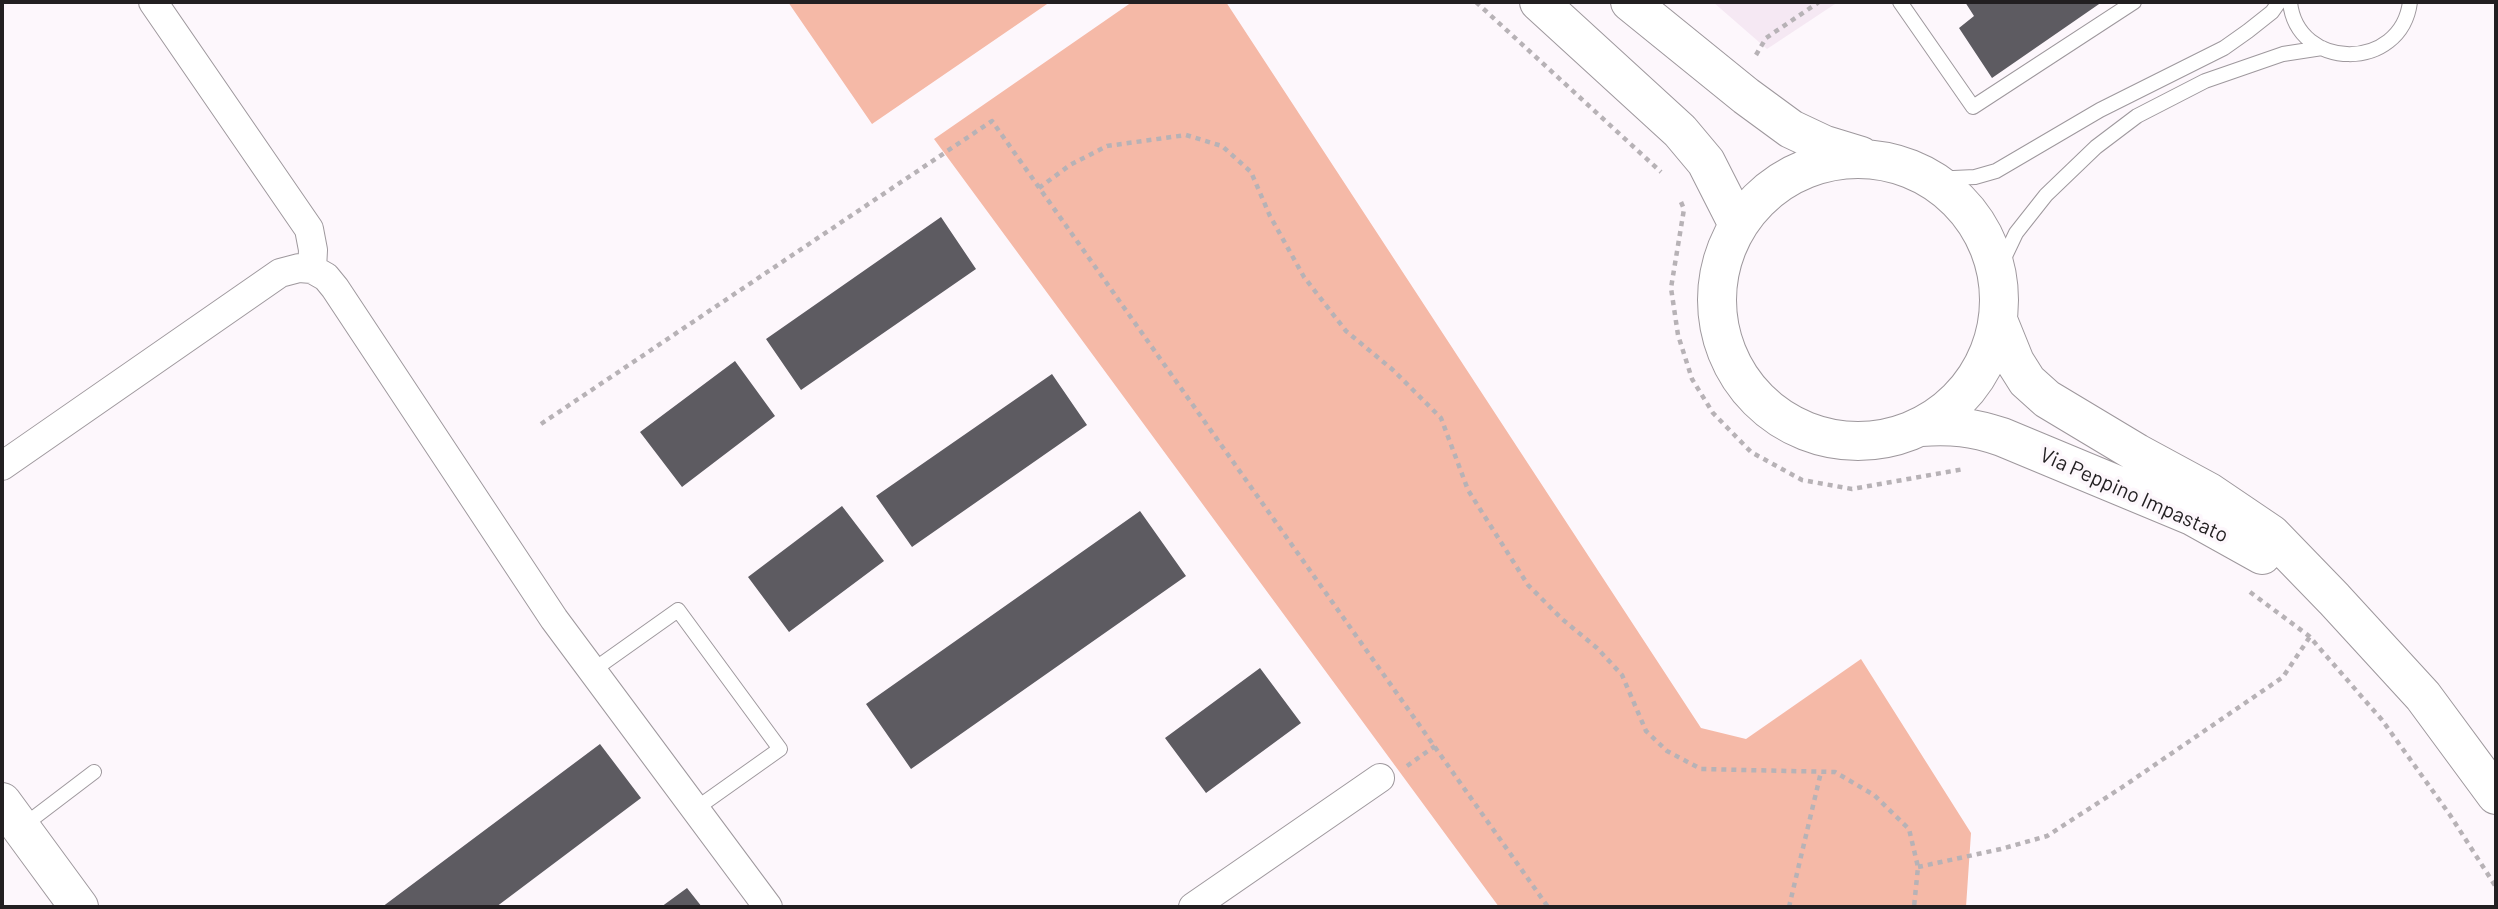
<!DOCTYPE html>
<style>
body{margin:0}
#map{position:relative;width:2498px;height:909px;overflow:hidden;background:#fdf7fc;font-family:Barlow,sans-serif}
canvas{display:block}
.frame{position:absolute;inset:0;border:4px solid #221f21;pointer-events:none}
</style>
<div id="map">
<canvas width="2498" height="909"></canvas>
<div class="frame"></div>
</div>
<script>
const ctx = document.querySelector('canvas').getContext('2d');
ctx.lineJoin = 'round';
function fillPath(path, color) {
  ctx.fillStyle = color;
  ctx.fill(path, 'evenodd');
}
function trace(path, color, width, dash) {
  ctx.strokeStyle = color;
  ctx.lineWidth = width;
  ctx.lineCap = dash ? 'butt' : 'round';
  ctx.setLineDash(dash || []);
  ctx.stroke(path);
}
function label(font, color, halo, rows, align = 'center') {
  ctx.font = font + ' Barlow,sans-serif';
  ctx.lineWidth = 7;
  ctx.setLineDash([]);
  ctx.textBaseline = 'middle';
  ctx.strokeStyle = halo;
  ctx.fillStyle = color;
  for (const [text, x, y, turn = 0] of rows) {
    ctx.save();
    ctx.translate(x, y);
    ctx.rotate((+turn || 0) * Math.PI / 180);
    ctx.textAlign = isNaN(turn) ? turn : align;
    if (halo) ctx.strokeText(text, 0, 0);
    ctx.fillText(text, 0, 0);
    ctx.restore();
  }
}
const built = new Path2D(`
 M1713,2H1838L1767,49Z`);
const green = new Path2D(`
 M788,2H1050L872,124Z
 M1132,2H1226L1701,728L1746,739L1861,659L1971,833L1966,907H1499L934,139Z`);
const building = new Path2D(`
 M1965,2H2102L1992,78L1959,28L1974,16Z
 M941,217L976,269L801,390L766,339Z
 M735,361L775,416L682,487L640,432Z
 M1052,374L1087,425L912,547L876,496Z
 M842,506L884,561L789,632L748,577Z
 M1140,511L1186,576L911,769L866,704Z
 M1260,668L1301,723L1206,793L1165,738Z
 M600,744L641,798L496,907H382Z
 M687,888L702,907H661Z`);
const path = new Path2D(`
 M1476,2L1661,172
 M1756,55L1766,38L1819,2
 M1039,188L1070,165L1107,146L1186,135L1222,146L1251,172L1270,216L1304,277L1346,331L1393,370L1441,418L1468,490L1528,585L1562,619L1597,648L1622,675L1646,731L1667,751L1701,769L1835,772L1874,795L1909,829L1918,867L1914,907
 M1681,202L1684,209L1671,288L1678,335L1692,379L1713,413L1751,452L1802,480L1852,489L1964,469
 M541,424L992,121L1548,907
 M2250,592L2309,636L2382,720L2450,815L2496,887
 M1407,766L1435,746
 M1918,867L2001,849L2047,836L2121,788L2283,677L2311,635
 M1789,907L1821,772`);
const lane = new Path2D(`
 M1900,2L1973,107L2134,2
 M2290,2C2297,71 2401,72 2410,2
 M1932,179L1975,177L1996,171L2100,110L2224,48L2248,31L2272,12L2279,2
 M1997,273L2016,233L2046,195L2096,147L2137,116L2205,81L2283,54L2322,48
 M592,671L678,610L780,749L694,810
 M23,826L94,772`);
const street = new Path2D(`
 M153,2L309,229L313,250L312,269L326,277L335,288L554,619L768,907
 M2,466L280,273L299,268L312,269
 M1193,907L1380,778`);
const secondary = new Path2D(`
 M1539,2L1680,131L1706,162L1738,225
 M1630,2L1746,96L1791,129L1825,145L1861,156
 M1717 300a141 141 0 1 1 282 0a141 141 0 1 1-282 0Z
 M1998,320L2015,362L2027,381L2047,399L2137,453L2209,492L2271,534L2334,599L2423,696L2496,795
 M1921,427C1952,425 1972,427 2002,437L2192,516L2262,555
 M2,802L79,907`);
const streetNames = [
 ["Via Peppino Impastato",2134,495,24]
];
fillPath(built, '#f5e8f3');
fillPath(green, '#f5b9a7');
fillPath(building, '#5d5b61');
trace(lane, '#9e989d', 16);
trace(street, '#9e989d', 30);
trace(secondary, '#9e989d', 40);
trace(path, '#b7b2b6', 4.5, [5, 5]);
trace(lane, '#fff', 14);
trace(street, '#fff', 28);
trace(secondary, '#fff', 38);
label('21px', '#221f21', '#fdf7fc', streetNames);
</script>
